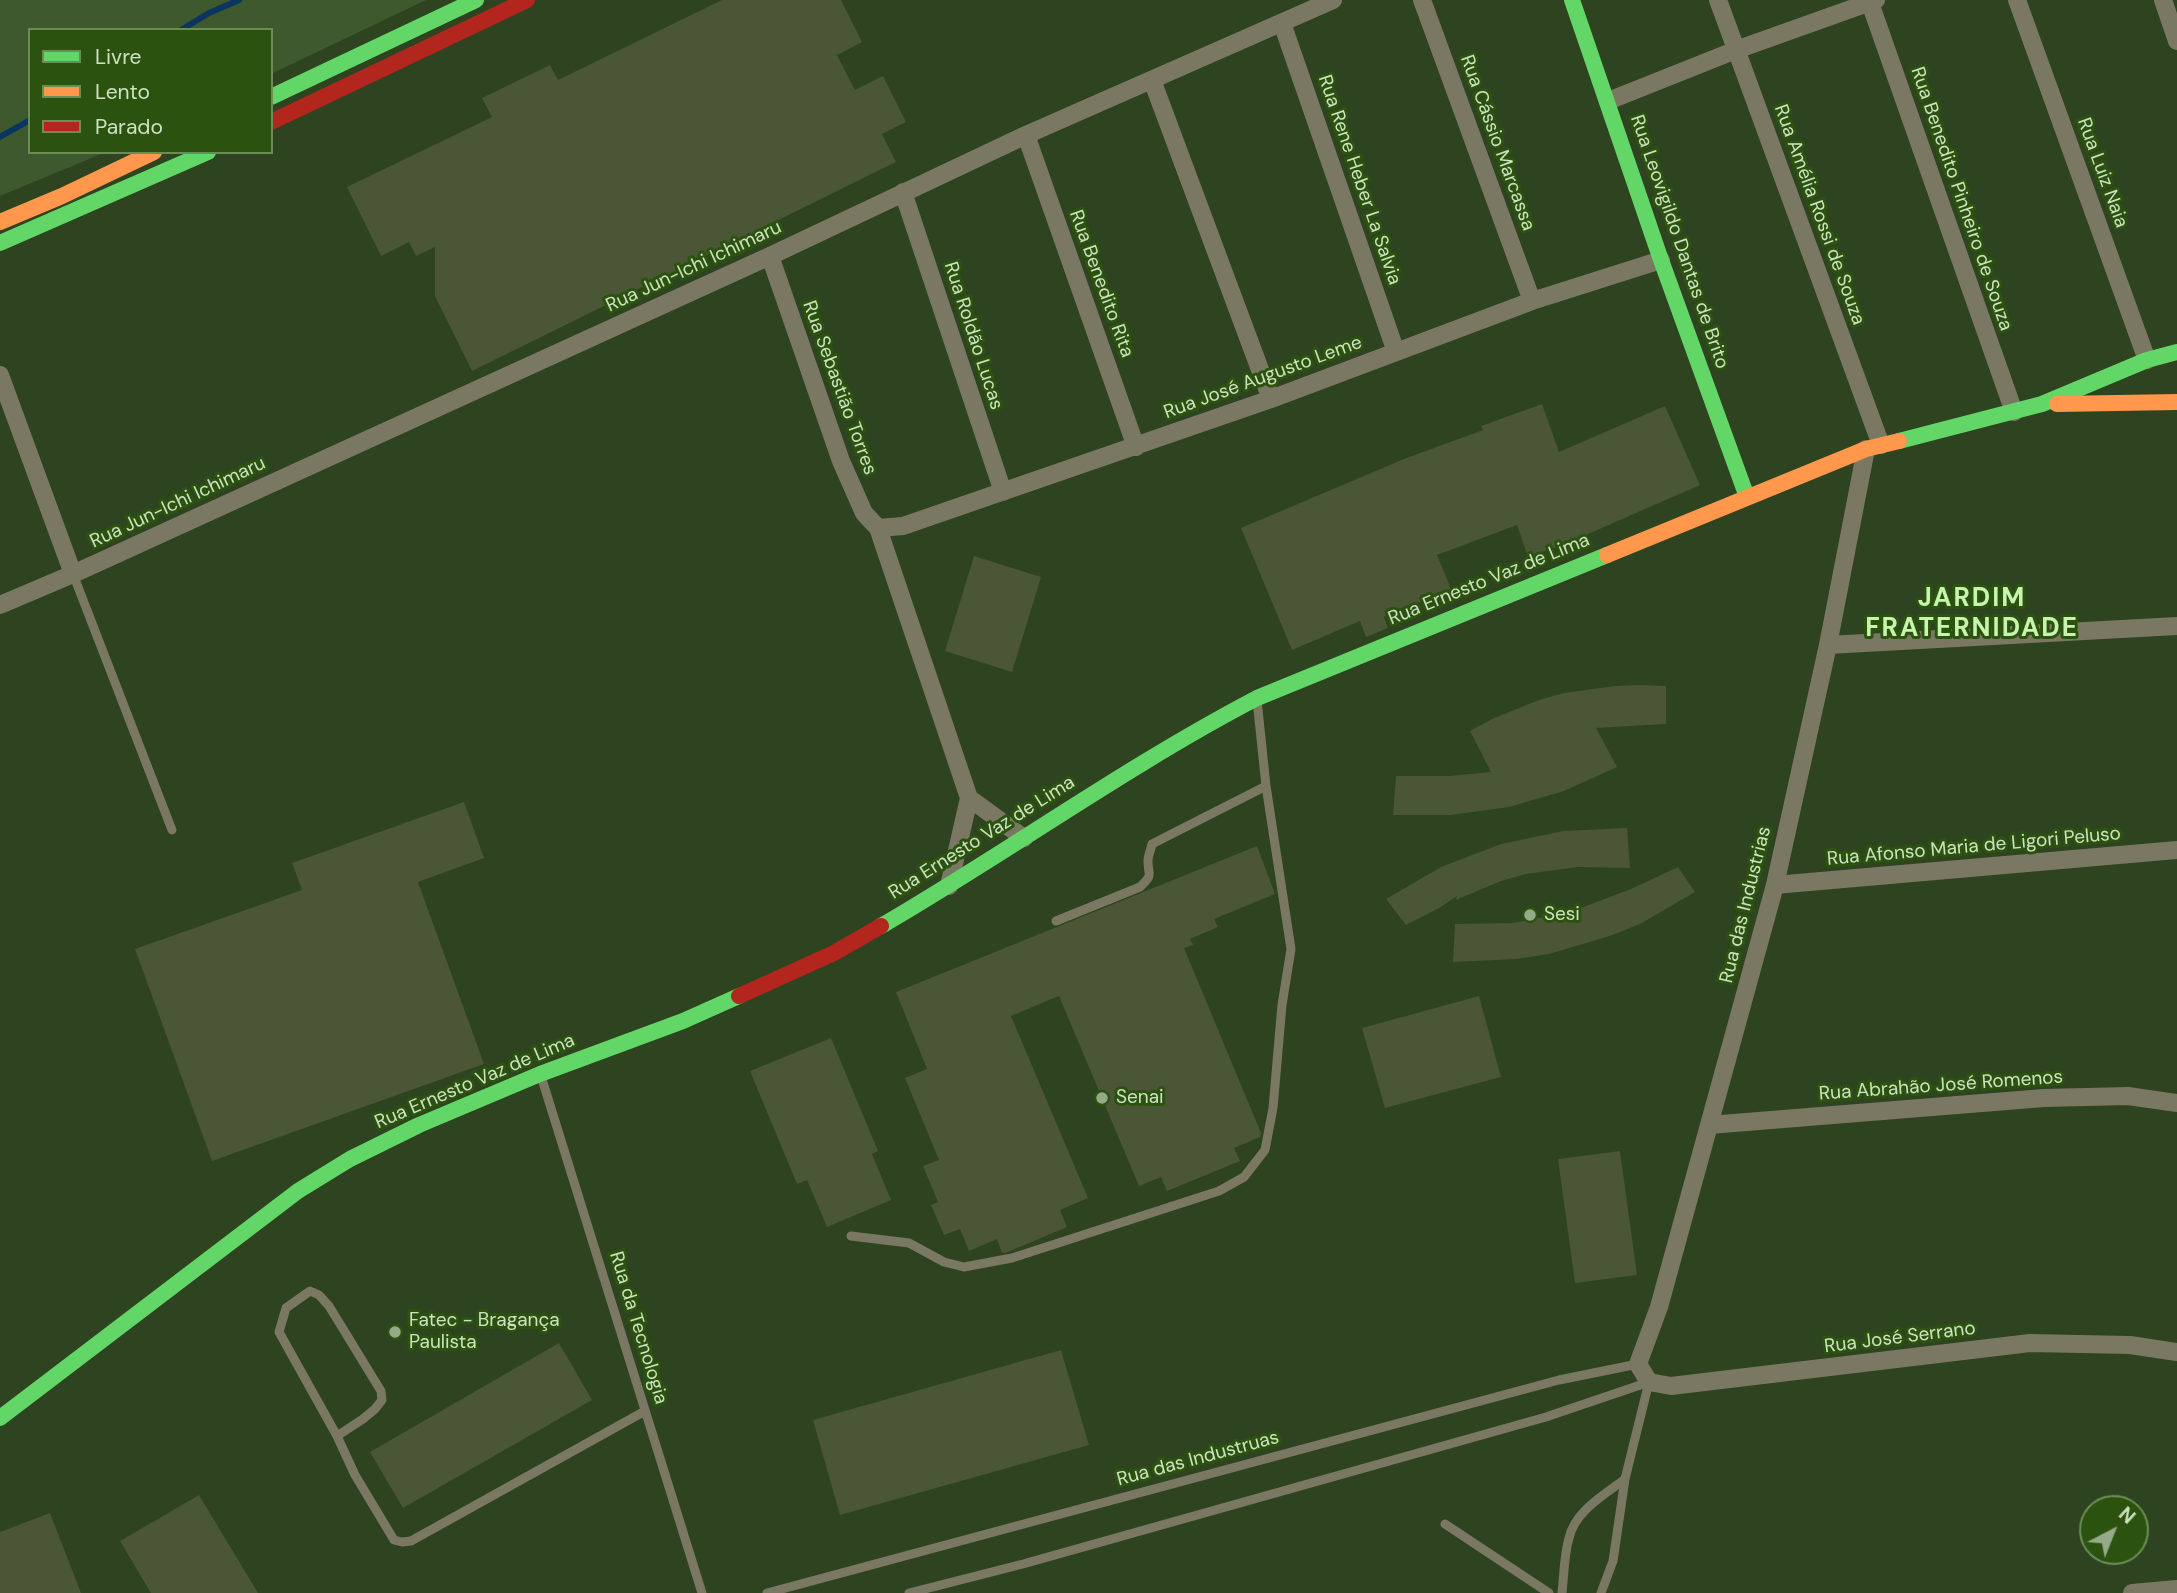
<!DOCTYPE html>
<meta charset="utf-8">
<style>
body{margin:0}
#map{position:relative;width:2177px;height:1593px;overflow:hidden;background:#2e431f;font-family:"DM Sans",sans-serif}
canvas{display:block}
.legend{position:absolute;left:28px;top:28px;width:245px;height:126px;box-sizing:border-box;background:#2c5210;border:2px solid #6c8c56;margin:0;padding:9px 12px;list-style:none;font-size:21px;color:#cce2c0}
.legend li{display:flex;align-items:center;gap:14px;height:35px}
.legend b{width:35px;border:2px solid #6c8c56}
.north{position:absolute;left:2079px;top:1495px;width:70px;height:70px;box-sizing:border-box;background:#2c5210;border:2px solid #6c8c56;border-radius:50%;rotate:42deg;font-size:19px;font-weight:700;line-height:28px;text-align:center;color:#cce2c0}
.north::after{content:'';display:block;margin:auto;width:24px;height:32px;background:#95aa88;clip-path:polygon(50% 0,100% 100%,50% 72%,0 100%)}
</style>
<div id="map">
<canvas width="2177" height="1593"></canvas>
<ul class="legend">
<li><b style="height:9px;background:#63d668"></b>Livre</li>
<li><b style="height:9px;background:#ff974d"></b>Lento</li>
<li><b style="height:9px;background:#b3261e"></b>Parado</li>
</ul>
<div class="north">N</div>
</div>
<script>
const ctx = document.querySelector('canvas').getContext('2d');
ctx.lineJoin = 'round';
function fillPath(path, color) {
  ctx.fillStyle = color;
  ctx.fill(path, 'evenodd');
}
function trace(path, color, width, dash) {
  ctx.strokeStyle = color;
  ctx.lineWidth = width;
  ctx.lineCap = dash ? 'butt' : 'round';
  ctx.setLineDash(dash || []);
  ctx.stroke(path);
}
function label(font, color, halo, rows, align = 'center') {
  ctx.font = font + ' "DM Sans",sans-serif';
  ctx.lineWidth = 6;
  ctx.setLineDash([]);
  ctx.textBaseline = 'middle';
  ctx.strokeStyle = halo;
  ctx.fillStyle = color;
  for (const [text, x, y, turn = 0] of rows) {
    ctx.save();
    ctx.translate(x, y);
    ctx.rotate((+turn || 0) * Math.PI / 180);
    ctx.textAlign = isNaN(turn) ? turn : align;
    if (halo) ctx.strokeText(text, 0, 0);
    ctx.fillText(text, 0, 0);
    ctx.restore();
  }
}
const green = new Path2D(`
 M0,0H426L271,74V30H30V152H106L0,196Z`);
const stream = new Path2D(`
 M181,30L209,13L239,0
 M0,137L30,120`);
const building = new Path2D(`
 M722,0H841L862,42L837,55L855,90L883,76L906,122L882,134L896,162L472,371L435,296V247L416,256L409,242L381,256L347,187L492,117L482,98L550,65L558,80Z
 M1542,404L1559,452L1665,406L1700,485L1588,534V536L1528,557L1517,525L1437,555L1451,589L1384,617L1388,628L1366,637L1360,621L1292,650L1241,528L1404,459L1483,430L1481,426Z
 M974,556L1041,577L1012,672L945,651Z
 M1640,685L1666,686V724L1596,728L1617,767L1564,791L1509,807L1451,815H1393L1396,776H1449L1491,772L1470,731L1492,719L1539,700L1564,693L1615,686Z
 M464,802L484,858L418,882L484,1064L212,1161L135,949L302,890L292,863Z
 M1627,828L1630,868L1578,867L1526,874L1501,881L1456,900L1457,896L1439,908L1406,925L1386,899L1441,867L1501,844L1563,831Z
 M1257,846L1275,894L1214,919L1218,927L1190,939L1193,945L1184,948L1261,1133L1260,1137L1234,1148L1240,1161L1167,1191L1161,1177L1139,1186L1059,996L1011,1016L1088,1198L1060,1210L1067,1227L1008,1252L1002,1253L997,1239L969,1251L960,1229L944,1235L931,1205L938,1202L923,1166L939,1160L905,1078L927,1069L896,992Z
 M1678,867L1695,892L1640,924L1610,936L1549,954L1517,959L1453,962L1455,924L1513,923L1570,912L1631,889Z
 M1479,996L1501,1077L1385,1108L1362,1028Z
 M831,1038L878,1151L872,1154L891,1200L827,1227L807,1180L797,1184L750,1071Z
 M1620,1151L1637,1275L1575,1283L1558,1159Z
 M559,1343L592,1400L403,1508L370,1452Z
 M1061,1350L1089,1445L840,1515L813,1420Z
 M199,1495L258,1593H151L120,1541Z
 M50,1513L81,1593H0V1532Z`);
const lane = new Path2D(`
 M73,574L172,830
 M1056,921L1140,887C1154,873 1148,877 1148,861C1148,856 1151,849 1152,844L1266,786
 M541,1076L702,1593
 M851,1236L909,1243L944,1262L964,1267L1012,1258L1219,1191L1244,1177L1265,1150L1273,1108L1282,1005L1291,949L1266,786L1257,700
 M337,1436L363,1419L375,1409L382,1400L381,1391L329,1306L319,1295L310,1291L286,1308L279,1332L337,1436L355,1475L394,1540L402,1542L411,1541L645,1411
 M1445,1524L1549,1593
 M767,1593L1559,1380L1638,1364
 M909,1593L1023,1564L1546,1417L1649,1382
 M1562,1593C1564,1575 1564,1555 1569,1538C1575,1511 1604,1495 1625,1479
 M1601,1593L1613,1561L1625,1479L1649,1382`);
const street = new Path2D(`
 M1422,0L1532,301
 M1718,0L1881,445
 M1869,0L2014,412
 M2017,0L2147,360
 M2163,0L2177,41
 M1282,23L1396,352
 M1152,80L1271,399
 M1608,101L1736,50L1876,0
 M1026,135L1136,447
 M903,192L1003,492
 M770,256L841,461L864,513L878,528
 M0,375L73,574
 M1866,449L1828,645L1775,885L1659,1307L1638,1364L1649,1382L1671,1386L2030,1343L2130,1345L2177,1352
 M878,528L903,526L1271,399L1532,301L1661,260
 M878,528L969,798L949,886
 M0,605L73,574L770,256L1026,135L1333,0
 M1828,645L2177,626
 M969,798L1024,838
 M1775,885L2177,850
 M1709,1125L2044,1098L2128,1096L2177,1103
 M2132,1593L2177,1589`);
const fast = new Path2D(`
 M1572,0L1661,260L1747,497
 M271,97L476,0
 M0,243L208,152
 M1899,441L2042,404L2147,360L2177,352
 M881,926C1008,852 1127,766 1257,698L1607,555
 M0,1418L298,1191L350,1159L419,1125L540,1074L683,1021L739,996`);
const slow = new Path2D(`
 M0,222L62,196L154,152
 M2057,404L2177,402
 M1607,555L1866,449L1899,441`);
const jam = new Path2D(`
 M271,122L527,0
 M739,996L834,953L881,926`);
const markers = [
 [1530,915,7,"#95aa88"],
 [1102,1098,7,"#95aa88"],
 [395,1332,7,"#95aa88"]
];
const streetNames = [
 ["Rua Cássio Marcassa",1497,143,70],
 ["Rua Luiz Naia",2102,173,70],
 ["Rua Rene Heber La Salvia",1359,180,71],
 ["Rua Benedito Pinheiro de Souza",1961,199,71],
 ["Rua Amélia Rossi de Souza",1819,215,70],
 ["Rua Leovigildo Dantas de Brito",1679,242,71],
 ["Rua Jun-Ichi Ichimaru",694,267,-25],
 ["Rua Benedito Rita",1101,284,70],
 ["Rua Roldão Lucas",973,336,72],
 ["Rua José Augusto Leme",1263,378,-20],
 ["Rua Sebastião Torres",839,388,70],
 ["Rua Jun-Ichi Ichimaru",178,503,-25],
 ["Rua Ernesto Vaz de Lima",1489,580,-22],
 ["Rua Ernesto Vaz de Lima",982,838,-32],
 ["Rua Afonso Maria de Ligori Peluso",1974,847,-5],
 ["Rua das Industrias",1746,905,-76],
 ["Rua Ernesto Vaz de Lima",475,1082,-23],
 ["Rua Abrahão José Romenos",1941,1086,-4],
 ["Rua da Tecnologia",638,1328,73],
 ["Rua José Serrano",1900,1338,-7],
 ["Rua das Industruas",1198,1459,-15]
];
const poiNames = [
 ["Sesi",1544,915],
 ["Senai",1116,1098],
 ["Fatec - Bragança",409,1321],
 ["Paulista",409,1343]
];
const districtNames = [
 ["JARDIM",1972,599],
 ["FRATERNIDADE",1972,629]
];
fillPath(green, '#3e592d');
trace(stream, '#0b3560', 6);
fillPath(building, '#4a5635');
trace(lane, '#7a7862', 9);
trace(street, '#7a7862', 18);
trace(fast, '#63d668', 16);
trace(slow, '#ff974d', 16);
trace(jam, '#b3261e', 16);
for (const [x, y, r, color] of markers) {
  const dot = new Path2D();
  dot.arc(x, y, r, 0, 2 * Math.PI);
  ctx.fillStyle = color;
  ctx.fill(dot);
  trace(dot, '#2c5210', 2.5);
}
label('19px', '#cce2c0', '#2c5210', streetNames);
label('19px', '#cce2c0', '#2c5210', poiNames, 'left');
ctx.letterSpacing = '2px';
label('bold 26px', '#c7f5af', '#2c5210', districtNames);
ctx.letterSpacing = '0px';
</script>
